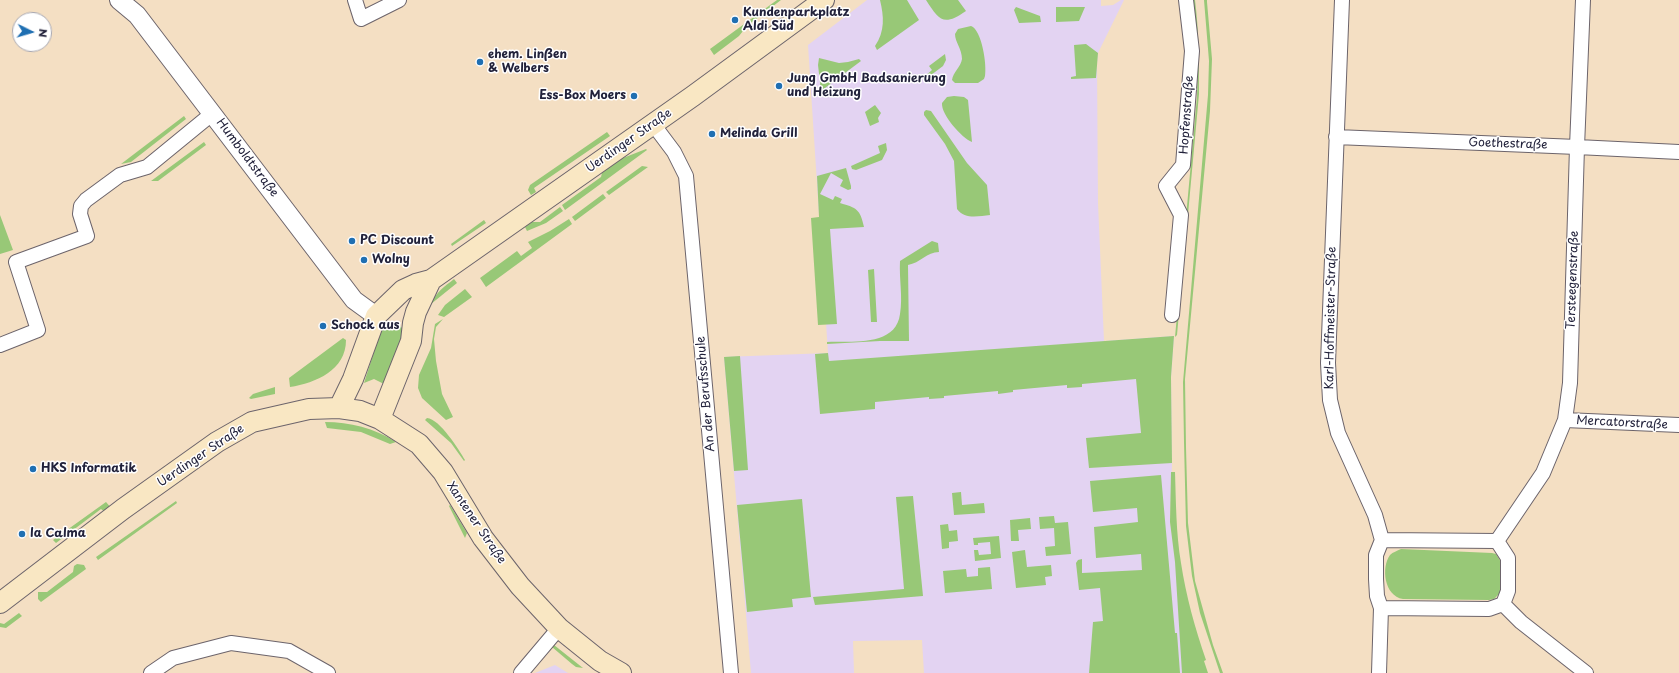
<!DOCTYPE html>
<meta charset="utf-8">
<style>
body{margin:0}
#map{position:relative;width:1679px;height:673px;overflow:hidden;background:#f4dfc3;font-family:"Playpen Sans",sans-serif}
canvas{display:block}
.north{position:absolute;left:12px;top:12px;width:40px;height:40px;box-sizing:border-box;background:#fff;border:1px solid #a7a7b1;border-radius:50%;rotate:95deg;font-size:11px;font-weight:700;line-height:16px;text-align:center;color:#22223b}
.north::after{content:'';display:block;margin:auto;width:14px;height:18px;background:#1f6fb2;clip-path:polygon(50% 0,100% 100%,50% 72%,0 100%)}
</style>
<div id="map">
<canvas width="1679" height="673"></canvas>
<div class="north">N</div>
</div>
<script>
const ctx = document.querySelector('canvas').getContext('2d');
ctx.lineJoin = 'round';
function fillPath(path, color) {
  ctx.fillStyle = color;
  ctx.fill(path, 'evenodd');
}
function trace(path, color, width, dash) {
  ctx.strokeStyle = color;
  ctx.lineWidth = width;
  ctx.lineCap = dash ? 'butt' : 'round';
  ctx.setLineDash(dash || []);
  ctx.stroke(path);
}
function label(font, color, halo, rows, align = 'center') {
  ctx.font = font + ' "Playpen Sans",sans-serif';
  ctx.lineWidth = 3;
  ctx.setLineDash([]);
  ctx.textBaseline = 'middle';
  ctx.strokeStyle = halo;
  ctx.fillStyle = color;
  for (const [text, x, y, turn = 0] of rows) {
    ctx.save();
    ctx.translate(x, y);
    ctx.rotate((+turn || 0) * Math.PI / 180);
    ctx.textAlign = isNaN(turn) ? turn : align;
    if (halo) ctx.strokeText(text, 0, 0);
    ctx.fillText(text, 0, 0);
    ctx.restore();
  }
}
const built = new Path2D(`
 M867,0H1101V6L1113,5L1121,0H1124L1098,53L1097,64L1098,203L1104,341L1174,336L1171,377L1172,463L1170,522L1196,673H924L922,640L853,641L854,673H751L724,357L828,353L808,45Z
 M555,665L568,673H535Z`);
const green = new Path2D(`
 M777,0H781L747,26L739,36L714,55L710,49Z
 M880,0H907L919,20L877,50L875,46C885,31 884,17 880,0Z
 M926,0H958L966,11C943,27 939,20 926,0Z
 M1193,0H1195C1199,31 1199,63 1199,94L1177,335L1175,337L1197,97L1198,60Z
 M1204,0H1207V2L1212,59L1210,111L1185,379L1186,447L1188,523L1195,581L1213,645L1223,673H1220L1200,613L1192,576L1186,526L1184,442L1183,382L1208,95L1209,61Z
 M1016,7L1040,16L1041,22L1019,23L1014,10Z
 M1056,7H1085L1079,21L1056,22Z
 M971,26C982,30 987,65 985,76L984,79L978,83H955L952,80C953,72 961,67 962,59C962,49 955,42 955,34L958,29Z
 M1086,44L1098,53L1096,78L1071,79V77L1076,76L1074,45Z
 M945,54L946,60L943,66L927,78H923L932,70L929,66Z
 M819,58L839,63L848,62L859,59L861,61L821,91L818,65Z
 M954,96L964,97L968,100L972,142C962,138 941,115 942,103L947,97Z
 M875,105L881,113L878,118L879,122L870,126L865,112Z
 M926,110L931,111L967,163L987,185L990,215C979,216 965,220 957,209L954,161L945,144L924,115V112Z
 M184,116L186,119L131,162L121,164Z
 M607,132L610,136L534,188L536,192L531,195L528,190L530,185Z
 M204,142L206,145L158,181H151Z
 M886,143L887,150L882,160L856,170L852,169L851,166L880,153L878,146Z
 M646,149L647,150L565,210L562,205L601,177L603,169L623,158Z
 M642,166L648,167L609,195L606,192Z
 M846,168L851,186V189L848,190L840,186L843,180L831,173L820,194L833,200L835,196L842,199L840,203C857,208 860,209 864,227L830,229L837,324L818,325L811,218L819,217L817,176Z
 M603,194L606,198L575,221L572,217Z
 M560,207L563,211L546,223L527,231L525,227L532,222H540Z
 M0,215L13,250L0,254Z
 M569,219L572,224L486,287L480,278L517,251L521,256L532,248L528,242L550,231Z
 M484,220L486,223L452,246L451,244Z
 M932,241L938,243L939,252C927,252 920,263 908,265L909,341H880L827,344V342C851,341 896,347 900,314C903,297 899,279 900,261Z
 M874,269L877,322H871L868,270Z
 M454,279L457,283L431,304C436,292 444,287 454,279Z
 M465,289L472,297L444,317L438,315L445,305Z
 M443,319L436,327L434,339L436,361L442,394L453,417L446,420L422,398L418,388L419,375L431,348L435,324Z
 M390,324L400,326L404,330L386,385L374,379L364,383L381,330Z
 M1174,336L1171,377L1172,463L1089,468L1086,438L1141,433L1136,379L1082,384V387L1067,388V385L1013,390V392L998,394V391L944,396V398L929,399V397L875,402V409L820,414L815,354L828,353L829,361Z
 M343,338L346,340C346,370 316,383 290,387L289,378Z
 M740,356L748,470L734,471L724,357Z
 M275,387V394L251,399L249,398L253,394Z
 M427,418C440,419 459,450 465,460L464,461L451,443L425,420Z
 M325,422C350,422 374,428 396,442L390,444L361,432L327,428Z
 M1171,472H1175C1176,502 1176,533 1181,563C1186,596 1195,628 1206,660L1204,661L1208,673H1182L1175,562L1170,522Z
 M1161,475L1175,633H1177L1180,673H1089L1093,622L1103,621L1100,588L1079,590L1076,563L1078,560L1082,559V573L1142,570L1141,554L1096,558L1094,527L1138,522L1137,508L1093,512L1090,481Z
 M961,492L962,505L984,503L985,513L954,515L952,493Z
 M913,496L923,596L815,605L813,597L904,589L896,497Z
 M802,499L811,597L792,599L793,607L747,612L737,505Z
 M176,501L177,503L98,560L96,557Z
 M106,502L112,509L106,513L101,509L56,543L53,540Z
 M450,505L467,533L465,538L449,506Z
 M1054,516L1055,523L1068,522L1071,554L1046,556L1045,547L1055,546L1054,528L1040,529L1039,517Z
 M1030,518L1031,529L1018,530L1019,541H1011L1010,520Z
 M948,524L949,531L957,530L958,541L949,542V548L942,549L940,525Z
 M999,536L1001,558L975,561L974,550H978L979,555L991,554L990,542L978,543V545H974L973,538Z
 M1401,549L1492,553L1496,554L1501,562L1500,593L1494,599L1489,600L1403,599C1384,596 1381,567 1390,555C1393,552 1397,551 1401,549Z
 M1025,550L1027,567L1051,565L1052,576L1045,577L1046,585L1016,588L1012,552Z
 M77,564L84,565L86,569L41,602L38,599V592H47L73,572L74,566Z
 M990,567L992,589L945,593L943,571L966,569L967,577L978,576V568Z
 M19,613L22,616L6,628L0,627V623L4,624Z
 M554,645L583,668L576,667L572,664L552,647Z`);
const minor = new Path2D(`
 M355,0L361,19L399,0
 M1342,0L1328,363L1330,400L1338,433L1375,515L1382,540L1376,555V579L1377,596L1381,608L1379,673
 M653,124L674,152L686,176L731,673
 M1336,137L1577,147L1679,152
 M1172,315L1181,215L1166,186L1183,165L1192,51L1186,0
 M0,345L38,330L16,262L87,236L80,214L81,206L86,200L120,175L147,167L213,113
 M1565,420L1679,425
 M1497,541L1543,473L1565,420L1570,383L1577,147L1583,0
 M1503,604L1521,622L1586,673
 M1381,608L1489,609L1503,604L1508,591V558L1497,541L1382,540
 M151,673L173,658L231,643L289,651L328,673
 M521,673L559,628`);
const tertiary = new Path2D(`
 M119,0L137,15L354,300L376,316`);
const secondary = new Path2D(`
 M339,408L353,379L376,316L403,290L416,284L431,280L693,96L824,0
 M380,419L411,341L413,323L416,312L431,280
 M0,603L123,509L217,442L252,422L309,409L339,408L360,411L380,419L419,444L443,472L483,538L520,586L559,628L600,661L621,673`);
const markers = [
 [735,20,4,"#1f6fb2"],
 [480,62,4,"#1f6fb2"],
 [779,86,4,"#1f6fb2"],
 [634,96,4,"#1f6fb2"],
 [712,134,4,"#1f6fb2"],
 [352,241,4,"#1f6fb2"],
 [364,260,4,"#1f6fb2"],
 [323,326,4,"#1f6fb2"],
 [33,469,4,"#1f6fb2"],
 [22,534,4,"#1f6fb2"]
];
const poiNames = [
 ["Kundenparkplatz",743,13],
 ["Aldi Süd",743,27],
 ["ehem. Linßen",488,55],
 ["& Welbers",488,69],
 ["Jung GmbH Badsanierung",787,79],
 ["und Heizung",787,93],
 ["Ess-Box Moers",626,96,"right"],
 ["Melinda Grill",720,134],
 ["PC Discount",360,241],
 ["Wolny",372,260],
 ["Schock aus",331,326],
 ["HKS Informatik",41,469],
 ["la Calma",30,534]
];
const streetNames = [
 ["Hopfenstraße",1187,115,-86],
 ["Uerdinger Straße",629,141,-35],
 ["Goethestraße",1508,144,2],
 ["Humboldtstraße",247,158,53],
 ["Tersteegenstraße",1573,280,-88],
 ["Karl-Hoffmeister-Straße",1331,318,-89],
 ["An der Berufsschule",706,394,-95],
 ["Mercatorstraße",1622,423,3],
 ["Uerdinger Straße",201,456,-34],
 ["Xantener Straße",476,523,56]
];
fillPath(built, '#e3d3f2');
fillPath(green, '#98c877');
trace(minor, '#6c646b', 16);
trace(tertiary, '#6c646b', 20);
trace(secondary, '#6c646b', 22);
trace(minor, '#fff', 14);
trace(tertiary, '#fff', 18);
trace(secondary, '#f9e7c3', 20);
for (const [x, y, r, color] of markers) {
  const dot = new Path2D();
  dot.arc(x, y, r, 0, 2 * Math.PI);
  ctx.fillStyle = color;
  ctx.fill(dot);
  trace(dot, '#fff', 1.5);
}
label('bold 12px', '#22223b', '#fff', poiNames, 'left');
label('12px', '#22223b', '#fff', streetNames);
</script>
